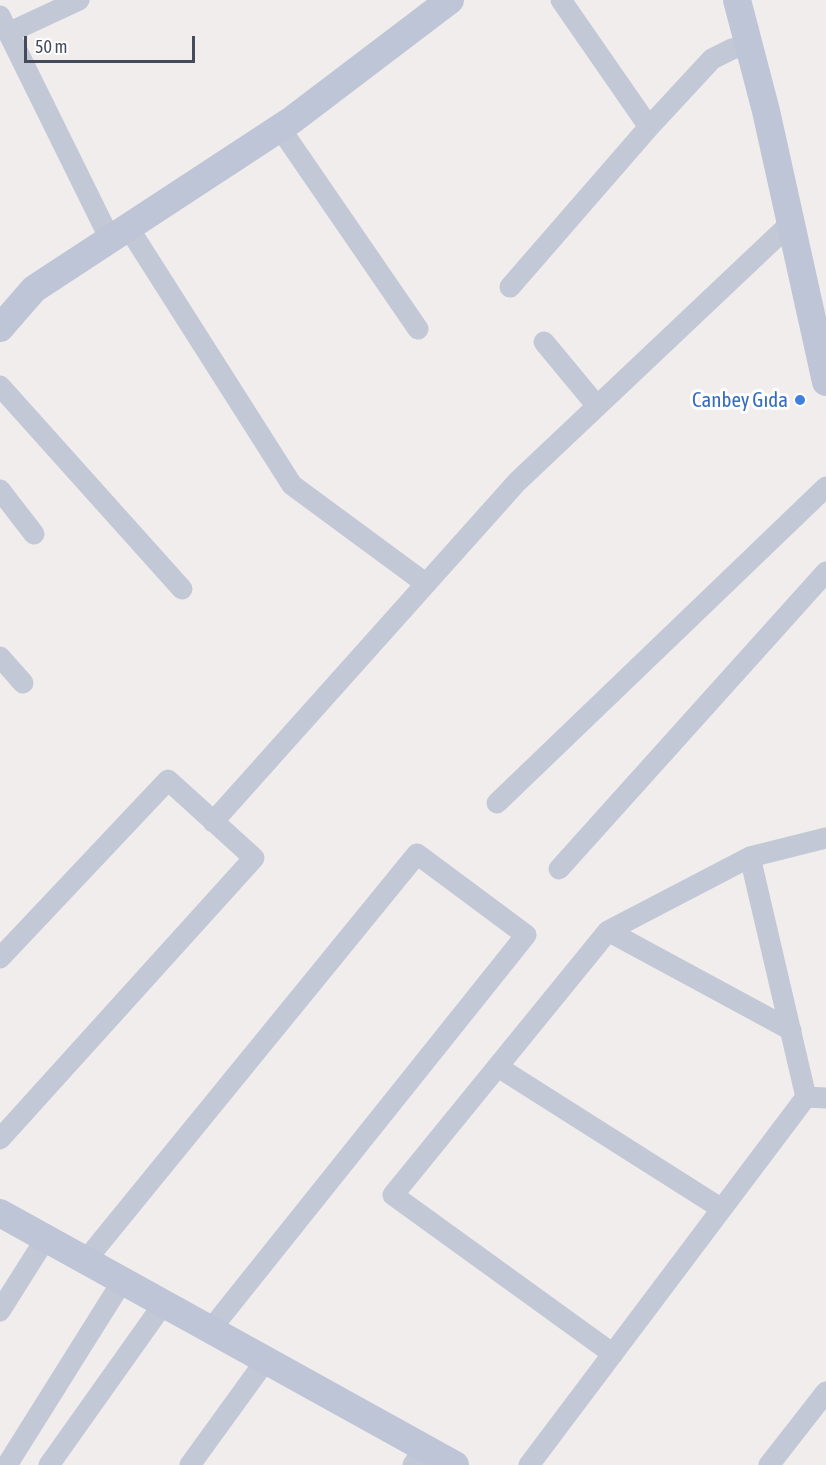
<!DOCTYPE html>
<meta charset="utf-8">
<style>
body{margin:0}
#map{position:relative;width:826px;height:1465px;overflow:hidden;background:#f0edec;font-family:"Asap Condensed",sans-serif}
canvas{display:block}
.scale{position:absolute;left:24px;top:36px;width:171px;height:27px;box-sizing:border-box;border:3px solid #444b5b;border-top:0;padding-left:8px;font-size:18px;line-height:21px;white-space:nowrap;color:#444b5b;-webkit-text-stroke:4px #fff;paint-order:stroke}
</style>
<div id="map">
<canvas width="826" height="1465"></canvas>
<div class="scale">50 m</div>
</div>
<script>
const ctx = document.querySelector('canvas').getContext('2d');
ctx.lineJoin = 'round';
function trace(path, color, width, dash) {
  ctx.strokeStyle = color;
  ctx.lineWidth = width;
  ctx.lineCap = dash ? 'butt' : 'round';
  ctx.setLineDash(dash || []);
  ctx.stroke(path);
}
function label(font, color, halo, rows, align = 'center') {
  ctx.font = font + ' "Asap Condensed",sans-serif';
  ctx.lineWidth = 6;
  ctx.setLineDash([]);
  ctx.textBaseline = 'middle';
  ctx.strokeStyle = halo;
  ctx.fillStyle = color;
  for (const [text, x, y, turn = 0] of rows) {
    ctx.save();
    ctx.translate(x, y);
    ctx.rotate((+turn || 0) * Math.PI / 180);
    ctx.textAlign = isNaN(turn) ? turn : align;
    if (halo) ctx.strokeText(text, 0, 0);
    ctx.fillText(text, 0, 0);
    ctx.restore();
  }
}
const minor = new Path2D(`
 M561,0L649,127
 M0,16L110,239
 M8,33L79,0
 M280,128L418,329
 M128,227L292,485L425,583
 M510,287L649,127L712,59L732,49L749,45
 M544,342L597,406
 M0,386L182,589
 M0,490L34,534
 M0,657L23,683
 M497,803L826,487
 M213,822L517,482L791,223
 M750,857L806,1097
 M559,869L826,572
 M608,931L791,1030
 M0,958L168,780L254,858L0,1139
 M498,1067L722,1209
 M86,1260L417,854L526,935L211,1329
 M0,1311L46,1238
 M613,1354L393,1195L608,931L750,857L826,838
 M7,1465L123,1280
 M49,1465L164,1303
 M190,1465L266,1360
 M413,1465L424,1448
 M529,1465L806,1097L826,1098
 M769,1465L826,1392`);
const secondary = new Path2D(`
 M737,0L766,111L826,382
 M0,328L34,289L292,120L450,0
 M0,1213L455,1465`);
const markers = [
 [800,400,6,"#3f7fe0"]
];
const shopNames = [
 ["Canbey Gıda",788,400]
];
trace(minor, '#c2c8d5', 21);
trace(secondary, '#bec5d7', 28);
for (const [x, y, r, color] of markers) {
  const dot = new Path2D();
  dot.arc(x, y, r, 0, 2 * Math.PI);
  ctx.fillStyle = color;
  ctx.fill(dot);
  trace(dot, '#fff', 2);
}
label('21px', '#366cbe', '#fff', shopNames, 'right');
</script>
